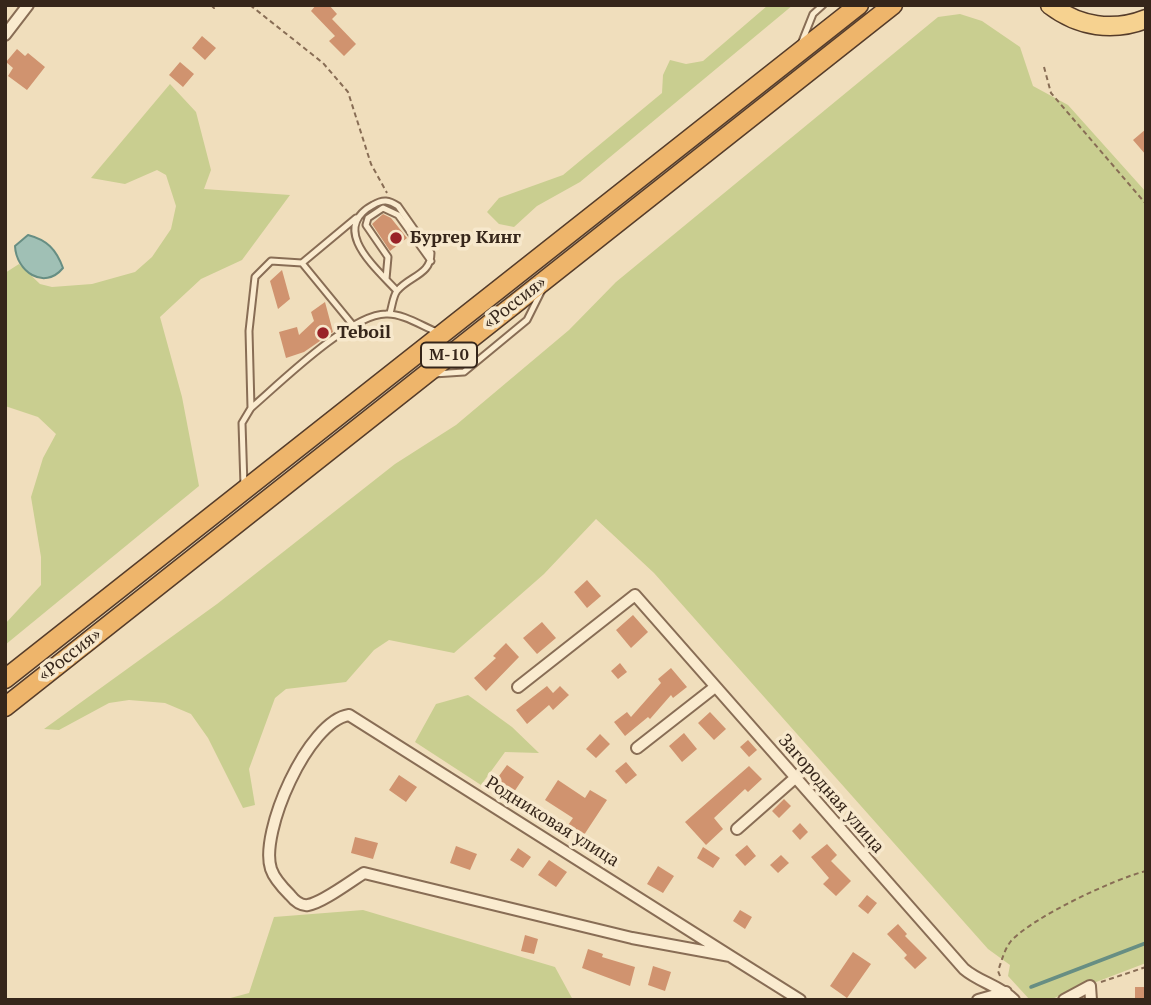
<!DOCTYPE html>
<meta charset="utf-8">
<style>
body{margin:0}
#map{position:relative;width:1151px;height:1005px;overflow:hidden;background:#f0debc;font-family:"PT Serif",serif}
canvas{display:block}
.frame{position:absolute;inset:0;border:7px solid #36261a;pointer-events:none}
</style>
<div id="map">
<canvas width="1151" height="1005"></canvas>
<div class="frame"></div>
</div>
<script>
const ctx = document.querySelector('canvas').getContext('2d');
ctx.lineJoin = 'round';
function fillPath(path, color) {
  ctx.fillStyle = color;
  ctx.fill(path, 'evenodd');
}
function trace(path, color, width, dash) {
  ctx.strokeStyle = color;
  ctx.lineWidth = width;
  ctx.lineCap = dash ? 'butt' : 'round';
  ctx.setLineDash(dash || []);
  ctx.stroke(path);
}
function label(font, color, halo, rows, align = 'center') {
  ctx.font = font + ' "PT Serif",serif';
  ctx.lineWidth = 7;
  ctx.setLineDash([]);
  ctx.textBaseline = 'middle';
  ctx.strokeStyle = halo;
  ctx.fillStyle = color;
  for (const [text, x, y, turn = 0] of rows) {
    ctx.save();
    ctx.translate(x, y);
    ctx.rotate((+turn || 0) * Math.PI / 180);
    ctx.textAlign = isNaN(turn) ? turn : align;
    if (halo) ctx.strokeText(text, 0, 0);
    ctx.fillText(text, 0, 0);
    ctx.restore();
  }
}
const green = new Path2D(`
 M793,5L580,182L537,206L514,227L499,224L487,212L499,198L563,175L662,93L663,75L670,60L686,64L703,61L767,6Z
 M960,14L982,21L1020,47L1033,86L1068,105L1146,192V963L1049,1000H1030L1008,976L1010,965L988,949L654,573L596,519L544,574L454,653L389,640L374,650L346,682L286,689L275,698L249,769L255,805L243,808L208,738L191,714L165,703L129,700L109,703L59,730L44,729L217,604L395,464L456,425L569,330L616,282L938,17Z
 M170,84L196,112L211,170L204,189L290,195L242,260L201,279L160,317L182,397L199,486L5,645V624L41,585V557L31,497L43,458L56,434L38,417L5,406V273L19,264L40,284L52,287L92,284L135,272L152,257L171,229L176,206L166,175L157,170L125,184L91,178Z
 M468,695L512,727L539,753L505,752L481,785L415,742L436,704Z
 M363,910L555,967L573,1000H223L249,993L274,917Z`);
const water = new Path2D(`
 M28,235C47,240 56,249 63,268C44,291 16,271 15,246Z`);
const stream = new Path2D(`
 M1031,987L1146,943`);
const building = new Path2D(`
 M316,5H329L337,14L332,19L356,44L344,56L329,41L335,36L311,11Z
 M202,36L216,48L205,60L192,48Z
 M17,49L25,56L28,53L45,67L27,90L8,76L13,68L6,62Z
 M180,62L194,74L183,87L169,75Z
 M1146,129V155L1133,140Z
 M383,214L391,218L407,238L390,251L372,224Z
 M282,270L290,299L278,309L270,281Z
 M325,302L333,332L304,352L286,358L279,332L297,327L299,335L314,321L311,312Z
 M587,580L601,596L587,608L574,592Z
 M633,615L648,632L631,648L616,630Z
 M542,622L556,638L537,654L523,638Z
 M506,643L519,657L486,691L474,678L496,658L493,656Z
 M620,663L627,672L618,679L611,671Z
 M671,668L687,687L673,698L671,695L650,719L648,717L625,736L614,722L627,712L631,717L661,683L658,679Z
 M547,686L553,693L560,686L569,695L553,710L549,705L527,724L516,710Z
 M710,712L726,729L714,740L698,723Z
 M684,733L697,749L682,762L669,746Z
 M600,734L610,744L596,758L586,749Z
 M748,740L757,750L749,757L740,747Z
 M626,762L637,775L626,784L615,771Z
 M507,765L524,777L514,792L496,780Z
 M749,766L762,779L748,792L745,789L714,818L723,829L706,845L685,822Z
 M399,775L417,787L406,802L389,790Z
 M558,780L585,798L590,790L607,800L582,838L566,828L573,818L545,800Z
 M784,799L791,806L779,818L772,811Z
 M800,823L808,832L800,840L792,831Z
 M355,837L378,843L373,859L351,853Z
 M827,844L837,855L831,861L851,881L836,896L823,884L829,878L811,857Z
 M747,845L756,856L745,866L735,855Z
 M456,846L477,854L470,870L450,863Z
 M703,847L720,858L713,868L697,858Z
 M518,848L531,857L523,868L510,860Z
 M781,855L789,863L778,873L770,865Z
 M549,860L567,872L556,887L538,875Z
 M658,866L674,876L663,893L647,884Z
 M867,895L877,903L868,914L858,906Z
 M740,910L752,917L745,929L733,921Z
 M898,924L907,934L905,936L927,958L915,969L904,958L907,955L887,934Z
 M525,935L538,939L534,954L521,951Z
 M588,949L603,954L602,957L635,967L630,986L582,968Z
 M853,952L871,964L847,998L830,986Z
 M653,966L671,972L665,991L648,985Z
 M1135,987H1146V1000H1135Z`);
const path = new Path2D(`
 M211,5L214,8L220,5
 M250,5L323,63L348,92L371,164L387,193
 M1044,67L1051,93L1146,204
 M1000,976L998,971C1002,960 1004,950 1011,941C1033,917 1114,879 1146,871
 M1101,982L1146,967`);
const service = new Path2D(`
 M801,44L813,14L823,5
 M302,263L356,218
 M386,279L388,257L366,225L368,218L383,208L398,215L431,261
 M390,313C392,307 393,296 397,291C409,276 431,275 431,253L398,206C389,200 383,199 373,205C329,229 376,268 397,291
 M434,374L464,372L527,320L543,288
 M251,408L249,331L255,277L271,261L302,263L352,324
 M244,486L242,423L251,408C280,383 350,314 386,314C402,313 422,326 437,332`);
const minor = new Path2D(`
 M5,35L28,5
 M518,687L635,595L964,969C979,982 1000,986 1014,1000
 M637,748L715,687
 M737,829L795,778
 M730,956L349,715C308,721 259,833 271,869C274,878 283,888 290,895C294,900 301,906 308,905C322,903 351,881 364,873L632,938L730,956L800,1000
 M978,1000L1006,992
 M1064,1000L1090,986L1091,1000`);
const primary = new Path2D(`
 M1050,5C1079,27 1113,32 1146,19`);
const trunk = new Path2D(`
 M5,679L859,5
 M5,707L893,5`);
const markers = [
 [396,238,7,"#992228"],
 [323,333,7,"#992228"]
];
const shields = [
 [449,355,56]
];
const shieldNames = [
 ["М-10",449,355]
];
const poiNames = [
 ["Бургер Кинг",410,238],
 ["Teboil",337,333]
];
const streetNames = [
 ["«Россия»",515,303,-38],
 ["«Россия»",70,655,-38],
 ["Загородная улица",831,794,49],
 ["Родниковая улица",552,822,32]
];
fillPath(green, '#c9ce90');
fillPath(water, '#a0c0b5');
trace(water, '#678e83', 2);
trace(stream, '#678e83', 3.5);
fillPath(building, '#d0936f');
trace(service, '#886d55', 9);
trace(minor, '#886d55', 14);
trace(primary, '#553c2a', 21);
trace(trunk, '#553c2a', 21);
trace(path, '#886d55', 2, [5, 3.5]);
trace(service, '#faebcf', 5);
trace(minor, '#faebcf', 10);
trace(primary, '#f6d290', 18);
trace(trunk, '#eeb56b', 18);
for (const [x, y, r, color] of markers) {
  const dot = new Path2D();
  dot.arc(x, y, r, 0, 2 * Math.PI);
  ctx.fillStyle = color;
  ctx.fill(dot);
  trace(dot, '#f7e8cc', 2.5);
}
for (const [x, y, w] of shields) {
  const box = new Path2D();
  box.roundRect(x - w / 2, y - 12.5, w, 25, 5);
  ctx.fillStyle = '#f7e8cc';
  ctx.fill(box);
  trace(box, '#36261a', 2);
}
label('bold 16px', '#36261a', null, shieldNames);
label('bold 18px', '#36261a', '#f7e8cc', poiNames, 'left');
label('18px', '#36261a', '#f7e8cc', streetNames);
</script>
